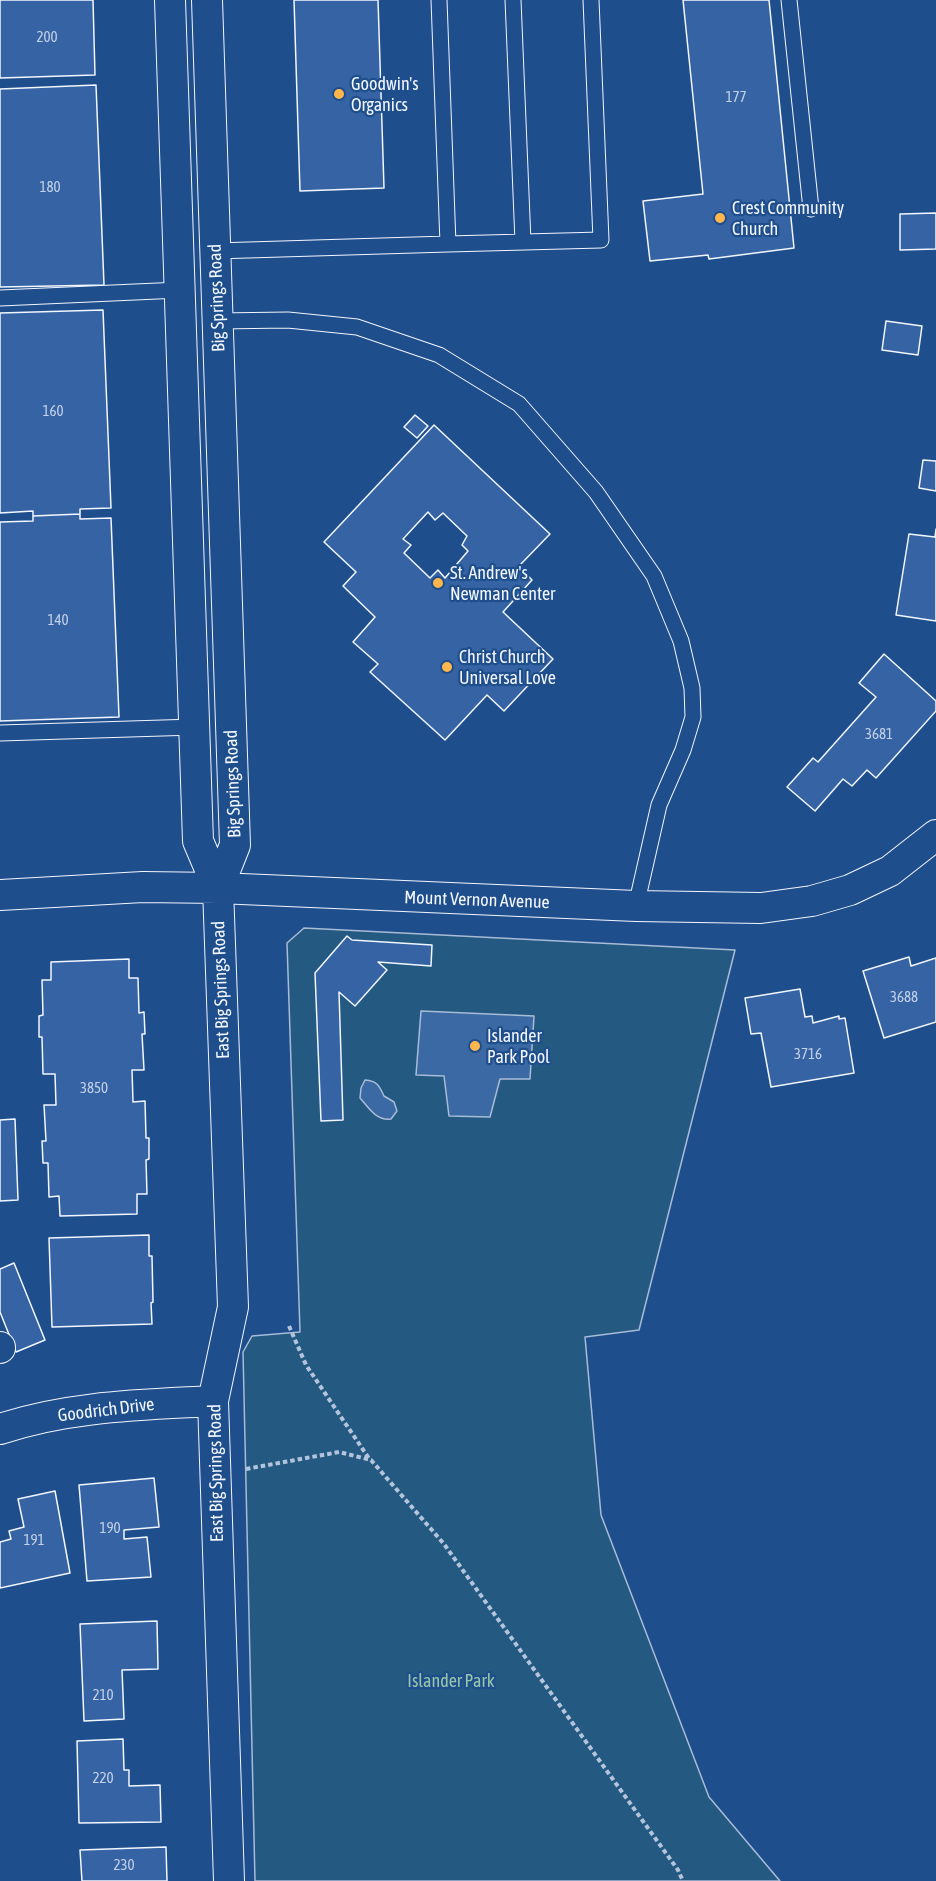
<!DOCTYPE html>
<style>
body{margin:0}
canvas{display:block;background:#1f4e8c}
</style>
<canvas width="936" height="1881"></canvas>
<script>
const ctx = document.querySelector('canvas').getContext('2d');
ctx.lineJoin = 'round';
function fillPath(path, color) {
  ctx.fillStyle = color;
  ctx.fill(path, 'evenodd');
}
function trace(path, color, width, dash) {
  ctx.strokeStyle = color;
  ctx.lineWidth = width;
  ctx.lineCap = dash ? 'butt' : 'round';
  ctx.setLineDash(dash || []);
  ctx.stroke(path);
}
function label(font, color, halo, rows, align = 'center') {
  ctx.font = font + ' "Asap Condensed",sans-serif';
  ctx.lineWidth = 4.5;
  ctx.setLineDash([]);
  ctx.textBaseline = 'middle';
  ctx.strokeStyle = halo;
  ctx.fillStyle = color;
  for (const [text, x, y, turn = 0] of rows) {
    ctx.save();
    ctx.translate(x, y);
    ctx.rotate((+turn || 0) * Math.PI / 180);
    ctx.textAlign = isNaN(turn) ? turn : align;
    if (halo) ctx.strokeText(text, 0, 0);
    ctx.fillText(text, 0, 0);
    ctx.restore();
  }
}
const green = new Path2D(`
 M304,928L735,950L639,1330L585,1337L601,1515L709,1797L780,1881H255L243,1352L252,1336L300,1332L287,943Z`);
const water = new Path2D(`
 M421,1011L534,1016L530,1079H500L490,1117L449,1116L444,1076L416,1075Z
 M365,1080C377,1081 379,1085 384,1096L394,1102L397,1111L391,1119C376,1121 369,1108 360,1098L361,1088Z`);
const building = new Path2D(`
 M0,0H93L95,75L0,78Z
 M294,0H378L384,188L300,191Z
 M683,0H769L794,248L709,259L708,255L650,261L643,201L703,194Z
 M96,85L104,285L0,287V89Z
 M936,213V249L900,250V214Z
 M103,310L111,508L80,509V514L33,516V511L0,513V313Z
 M886,321L922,326L918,355L882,350Z
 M415,415L428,426L417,438L404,427Z
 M434,425L550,534L519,566L532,580L503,612L553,659L504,711L487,695L445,740L370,672L378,664L353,642L375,617L343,586L356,572L324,542ZM428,512L435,520L443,513L467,536L462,545L468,551L445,578L438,570L430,578L404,553L411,545L403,539Z
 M923,460L936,461V491L919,488Z
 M80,514V519L111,518L119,717L0,721V522L33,521V516Z
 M936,529V621L896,615L909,534L935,537Z
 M884,654L936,701V711L876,778L867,770L852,786L843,779L815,811L787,787L813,758L818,762L876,697L859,683Z
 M347,936L352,940L432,945L431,966L378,962L387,970L355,1006L339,992L343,1120L321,1121L315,973Z
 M909,957L911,966L936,958V1022L884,1038L863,971Z
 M129,959V978H138L139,1013L144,1012L145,1034H142L144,1070H132L133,1102L145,1101L146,1138H149V1159L146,1160L147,1194H137V1214L60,1216L59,1196L49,1197L48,1163H43L42,1141H46L44,1105H56L55,1074H43L42,1037H39V1016L43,1015L42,980H51V962Z
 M800,989L805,1017L812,1016L813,1023L839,1016V1019L845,1018L854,1073L771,1087L761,1033L751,1034L745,998Z
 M15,1119L18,1200L0,1201V1120Z
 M149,1235V1256H152L153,1302L151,1303L152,1324L52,1327L49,1238Z
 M14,1263L45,1340L16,1352L0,1312V1269Z
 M154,1478L159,1527L124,1530V1539L147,1537L151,1577L87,1581L79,1485Z
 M55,1491L70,1573L0,1588V1542L11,1539L9,1531L24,1527L18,1499Z
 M157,1621L158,1669L122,1670L124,1719L84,1721L80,1624Z
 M123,1739L124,1770H129V1786L160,1785L161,1822L79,1823L77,1741Z
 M166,1847L167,1881H82L80,1850Z`);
const path = new Path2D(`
 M289,1326L306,1365L370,1460
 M246,1469L339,1452L371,1460L444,1544L678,1870L683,1881`);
const service = new Path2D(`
 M513,0L523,242
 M789,0L811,209
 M448,244L601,240L591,0
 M215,251L448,244L439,0
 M0,298L180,290
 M218,321L288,320L357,327L439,355L519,404L596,492L654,576L681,641L692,688L693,717L683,750L659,805L636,906
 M0,733L195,727`);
const minor = new Path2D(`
 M170,0L198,841L218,888L233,1307L213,1401L229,1881
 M207,0L235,845L218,888
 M0,895L143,887L218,888L636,906L761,908L812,901L850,890L890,871L936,835
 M0,1347V1348
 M0,1429C69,1406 141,1405 213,1401`);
const markers = [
 [339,94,6,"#ffb74d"],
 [720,218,6,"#ffb74d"],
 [438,583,6,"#ffb74d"],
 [447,667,6,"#ffb74d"],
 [475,1046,6,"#ffb74d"]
];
const numberNames = [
 ["200",47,37],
 ["177",736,97],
 ["180",50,187],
 ["160",53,411],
 ["140",58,620],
 ["3681",879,734],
 ["3688",904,997],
 ["3716",808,1054],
 ["3850",94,1088],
 ["190",110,1528],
 ["191",34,1540],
 ["210",103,1695],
 ["220",103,1778],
 ["230",124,1865]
];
const poiNames = [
 ["Goodwin's",351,84],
 ["Organics",351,105],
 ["Crest Community",732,208],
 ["Church",732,229],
 ["St. Andrew's",450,573],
 ["Newman Center",450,594],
 ["Christ Church",459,657],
 ["Universal Love",459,678],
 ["Islander",487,1036],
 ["Park Pool",487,1057]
];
const streetNames = [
 ["Big Springs Road",217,298,-92],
 ["Big Springs Road",233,784,-92],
 ["Mount Vernon Avenue",477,900,2],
 ["East Big Springs Road",221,990,-92],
 ["Goodrich Drive",106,1410,-7],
 ["East Big Springs Road",216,1473,-91]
];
const parkNames = [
 ["Islander Park",451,1681]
];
fillPath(green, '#245a82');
trace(green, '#a8bbd7', 1.5);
fillPath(water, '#3b69a3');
trace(water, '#a8bbd7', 1.5);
fillPath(building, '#3563a3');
trace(building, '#f2f6ff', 1.5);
trace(service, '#f2f6ff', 17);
trace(minor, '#f2f6ff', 32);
trace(path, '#b3c4dc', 4, [4.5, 3]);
trace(service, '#1f4e8c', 15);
trace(minor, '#1f4e8c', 30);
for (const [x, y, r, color] of markers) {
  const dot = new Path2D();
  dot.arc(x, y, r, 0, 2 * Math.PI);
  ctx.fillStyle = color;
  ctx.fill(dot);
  trace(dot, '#1f4e8c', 2);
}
label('15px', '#c3d1e8', null, numberNames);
label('18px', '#f2f6ff', '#1f4e8c', poiNames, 'left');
label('18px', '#f2f6ff', '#1f4e8c', streetNames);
label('18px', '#97c8a6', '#1f4e8c', parkNames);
</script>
